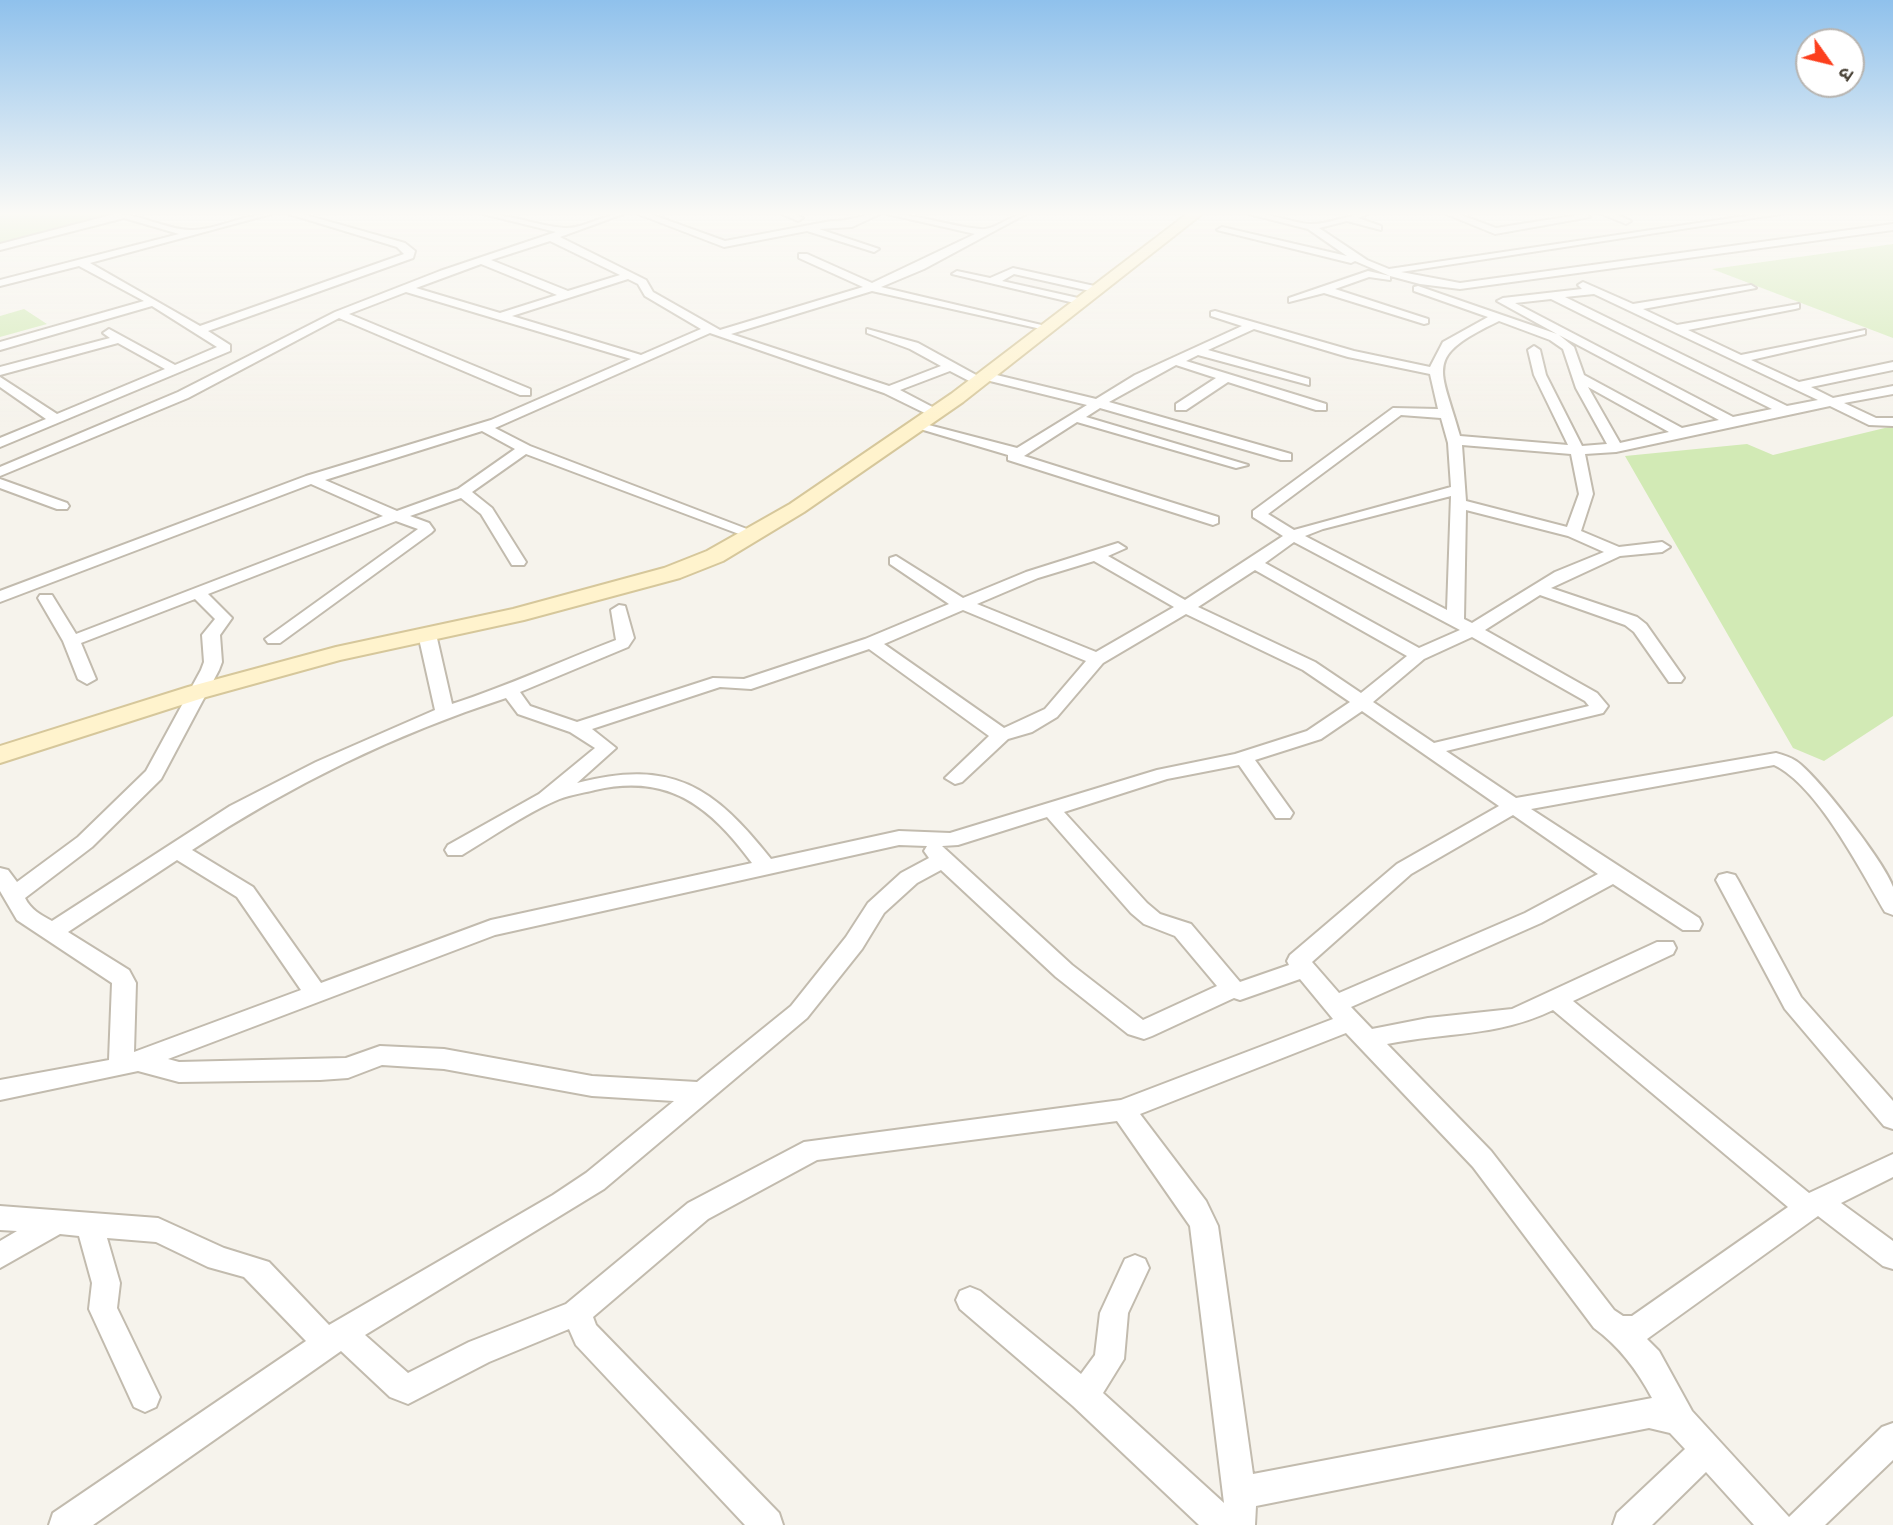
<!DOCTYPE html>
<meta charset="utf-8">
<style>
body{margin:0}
#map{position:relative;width:1893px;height:1525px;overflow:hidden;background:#f6f3ec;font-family:Montserrat,"Noto Sans Devanagari",sans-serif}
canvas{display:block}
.north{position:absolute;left:1795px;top:28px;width:70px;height:70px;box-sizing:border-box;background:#fff;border:2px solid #b7b4b0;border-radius:50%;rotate:124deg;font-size:19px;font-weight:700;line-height:28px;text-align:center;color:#4b4439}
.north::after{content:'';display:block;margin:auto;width:24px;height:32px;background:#fc3f1d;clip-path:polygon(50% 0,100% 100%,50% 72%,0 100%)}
</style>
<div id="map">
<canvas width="1893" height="1525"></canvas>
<div class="north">उ</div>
</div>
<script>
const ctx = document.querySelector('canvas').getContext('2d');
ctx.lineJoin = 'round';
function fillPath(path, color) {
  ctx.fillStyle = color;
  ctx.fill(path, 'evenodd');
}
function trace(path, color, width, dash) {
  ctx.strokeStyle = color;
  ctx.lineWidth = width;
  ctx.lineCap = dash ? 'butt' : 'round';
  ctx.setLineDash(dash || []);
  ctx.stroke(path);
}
const green = new Path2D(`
 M0,214H110L117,216L0,245Z
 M1893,244V338L1712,269Z
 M24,309L47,324L0,337V316Z
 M1893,426V716L1824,761L1793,748L1625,456L1747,444L1773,455Z`);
const minor = new Path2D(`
 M115,214C141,214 164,229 190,230C214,231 244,214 271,214L90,263L200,326L404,254L397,247L289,214H302L405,243L415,251L413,258L208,331L230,345V351L0,447V438L46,419L0,387V377L57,414L165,369L118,343L0,375V367L110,338L103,333L109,329L175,365L217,347L152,306L0,350V342L144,301L79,266L0,286V280L179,234L124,218L0,250V244Z
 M483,214C511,214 537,226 565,228C584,229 603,214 623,214L560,237L646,280L653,292L720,330L863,287L799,258V254H807L872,283L975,234L887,214C919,214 948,226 980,229C995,231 1010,214 1026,214L924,269L881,287L1050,327V331L872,291L731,334L889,386L941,366L910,349L867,333V329L918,343L978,376L984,372L1096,399L1135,375L1242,326L1211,316V312L1215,311L1354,351L1430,367L1443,342L1488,317L1414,291V287L1418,286L1557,334L1497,301L1503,298L1582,289L1578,285L1583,282L1633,304L1751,285L1756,288L1643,309L1677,325L1799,304V308L1795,309L1688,330L1741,355L1865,330V334L1751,360L1799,382L1893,362V370L1811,387L1833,398L1893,386V394L1844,403L1876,418H1893V426L1869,425L1830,406L1616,452L1585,454L1593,494L1581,531L1619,547L1662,542L1670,547L1662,552L1620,556L1551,588L1637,617L1646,624L1684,678L1681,682H1669L1634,632L1625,625L1540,595L1485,630L1597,693L1608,706L1603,713L1446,751L1516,798L1776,753C1783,755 1790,757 1796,761C1818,776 1885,863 1893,887C1893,895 1893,906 1893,915L1885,912C1861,871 1817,785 1774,765L1531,809L1699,918L1702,924L1699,930H1683L1613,884L1541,923L1351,1007L1372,1029L1428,1018L1512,1009L1657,942H1673L1676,948L1673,954L1573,1001L1809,1193L1893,1154V1177L1841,1203L1893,1241V1269L1883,1266L1818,1216L1647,1339L1659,1351L1692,1411L1789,1517L1882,1427L1893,1423V1460L1825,1525H1754L1706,1472L1652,1525H1613L1617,1513L1685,1449L1670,1433L1649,1428L1256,1506L1255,1525H1199L1073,1406L960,1309L956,1300L960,1291L970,1287L980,1291L1081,1374L1095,1355L1100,1313L1125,1259L1135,1255L1145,1259L1149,1268L1128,1313L1124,1359L1103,1393L1224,1503L1190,1226L1117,1121L817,1160L708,1219L593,1317L596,1325L779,1513L783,1525H745L576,1345L569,1329L489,1362L408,1404L390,1397L341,1351L93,1525H49L53,1513L306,1341L244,1277L208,1267L156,1242L107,1238L120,1283L117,1308L160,1397L156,1407L145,1412L134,1407L89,1309L92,1283L79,1236L60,1234L0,1268V1241L17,1231L0,1230V1206L158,1218L224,1248L269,1262L329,1325L553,1195L586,1173L674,1101L592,1096L444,1069L382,1065L348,1078L320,1080L179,1082L138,1071L0,1100V1080L109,1060L112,983L17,920L0,891V868L8,870L17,882L78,837L146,771L201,670L204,662L202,635L215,619L195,599L81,643L96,679L87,684L78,679L63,641L38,598L40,595H52L76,634L383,516L311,484L0,602V591L306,476L491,420L631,359L406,292L349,314L530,389V395H520L339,318L188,398L0,476V467L178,392L335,312L440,271L556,232ZM550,241L620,275L568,291L491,260ZM481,264L557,295L500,313L416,288ZM628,279L638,284L645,296L701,329L641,355L512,316ZM1594,294L1818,400L1787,406L1565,297ZM1551,299L1772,409L1733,417L1515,303ZM1499,321L1550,340L1563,349L1576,388L1607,444L1582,446L1546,375L1540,350L1534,346L1528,350L1534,375L1568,445L1460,436C1441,366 1422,358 1499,321ZM1254,329L1348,357L1430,374L1438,409L1393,408L1253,511V517L1283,536L1185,600L1108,556L1126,548L1118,543L1026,572L963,598L896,556L890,558V564L949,604L865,639L744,679L713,678L577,722L530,706L520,692L628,647L634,638L625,606L619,605L611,610L616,640C561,661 508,686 452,704L436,634L427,629L421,630L418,634L435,710L316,762L230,806L52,921C41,915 31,910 25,898L92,847L161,779L219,670L222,662L220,635L232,618L208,594L396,521L418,529L265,639L268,643H280L431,533L434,530L429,523L410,516L461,498L481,514L512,565H524L526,562L492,508L472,492L526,454L747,537L752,539L760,534L530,446L495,428L710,333L884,393L935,418L942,414L940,411L900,390L950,371L977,385L981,384L982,379L1087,405L1017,448L917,422L910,426L1008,455V460L1213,525L1218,523V517L1024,456L1077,422L1236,468L1248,465L1086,417L1100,408L1281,460H1291V454L1109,402L1176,365L1216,378L1176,404V410H1186L1228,382L1316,410H1326V404L1186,361L1198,355L1309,385V379L1208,350ZM1559,335L1719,420L1682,428L1584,375L1574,347ZM1588,387L1669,432L1620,443ZM1401,415L1441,418L1448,443L1451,487L1294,530L1268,514ZM482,431L515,449L458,489L397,511L325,480ZM1462,445L1571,454L1579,494L1567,527L1466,501ZM1451,496L1447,610L1305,536L1323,529ZM1466,510L1568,536L1604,552L1555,572L1472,623L1464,619ZM1294,542L1460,630L1419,648L1265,563ZM1094,561L1174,607L1096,652L977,604L1038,578ZM1255,570L1407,656L1361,693L1315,662L1198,607ZM963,610L1086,661L1045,709L1004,728L884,644ZM1186,614L1303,670L1350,702L1307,731L1235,754L1157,770L950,833L899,831L771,859C714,787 672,758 577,783L616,748L592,729L720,687L751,689L869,649L989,736L945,778L955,784L962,782L1008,739L1032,732L1057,717L1103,663ZM1472,637L1585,701L1589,706L1434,743L1373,702L1424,659ZM506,698L518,714L570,732L595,748L539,794L448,845L445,850L448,855H462C492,837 523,815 555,801C565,796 583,793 595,790C670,773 710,807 752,863L491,920L321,983L253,887L192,850C289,786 395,734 506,698ZM1362,711L1499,806L1397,864L1290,955L1287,961L1289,965L1240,982L1191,924L1160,914L1147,903L1064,812L1167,779L1239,765L1276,818H1290L1293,813L1255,760L1321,739ZM1513,815L1598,874L1525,913L1339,993L1312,962L1411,874ZM1047,817L1131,913L1144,924L1175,936L1217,986L1143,1020L1072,965L942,846L958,845ZM899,845L927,846L924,851L929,858L901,873L868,903L846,937L791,1006L697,1082L592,1076L444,1049L380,1046L346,1058L179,1062L168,1059L495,935ZM177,860L237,897L301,990L134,1052L136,983L129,970L68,932ZM941,870L1056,977L1128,1034L1144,1039L1152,1036L1234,998L1240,1000L1300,979L1333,1019L1121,1100L804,1142L688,1203L566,1304L469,1342L408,1373L365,1335L604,1189L807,1018L862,949L884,913L917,883ZM1553,1010L1788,1207L1632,1316H1623L1614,1310L1491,1151L1387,1044C1446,1032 1497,1037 1553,1010ZM1346,1033L1473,1167L1594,1328C1620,1347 1637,1370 1652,1398L1253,1474L1218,1226L1206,1201L1140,1114Z
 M638,214H650L725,241L831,221C849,222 863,214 880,214L852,227L819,229L879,249L874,252L807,231L724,247Z
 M782,214H795L803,218L798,221Z
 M1249,214C1270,212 1288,222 1309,224C1328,225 1349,214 1368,214L1358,218L1381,226V230L1347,221L1319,228L1367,260L1389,269L1759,214H1780L1401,272L1460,283L1893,224V230L1460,289L1420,284L1390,276V280L1369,277L1335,289L1428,319V323L1424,324L1324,293L1289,302V298L1368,271L1390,276L1355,261L1351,263L1217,230L1222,227L1347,256L1308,229Z
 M1446,214H1458L1496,228L1585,214L1590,217L1495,234Z
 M1602,214H1615L1631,221L1626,224Z
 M1013,268L1099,287L1104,290L1099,293L1014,274L1002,281L1087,300L1089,302L1083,305L952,274L957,271L990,278Z
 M0,479L67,503L69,506L67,509H57L0,488Z
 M1727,873L1735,875L1738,880L1801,997L1893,1101V1129L1884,1126L1785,1009L1716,880L1719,875Z`);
const secondary = new Path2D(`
 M1187,214H1202L963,402L804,512L723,561L680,578L524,620L340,660L206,697L0,763V746L188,687L336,647L513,609L664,568L707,551L790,504L951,394Z`);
fillPath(green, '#d2eab5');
trace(minor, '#c2bbae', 4);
trace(secondary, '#d6c79b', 4);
fillPath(minor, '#fff');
fillPath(secondary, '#fff3cd');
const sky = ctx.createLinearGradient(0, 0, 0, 427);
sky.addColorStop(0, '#8fc1ec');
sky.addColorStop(0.5, '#fbfaf6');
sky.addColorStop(1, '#fbfaf600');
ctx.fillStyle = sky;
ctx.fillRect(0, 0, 1893, 427);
</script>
